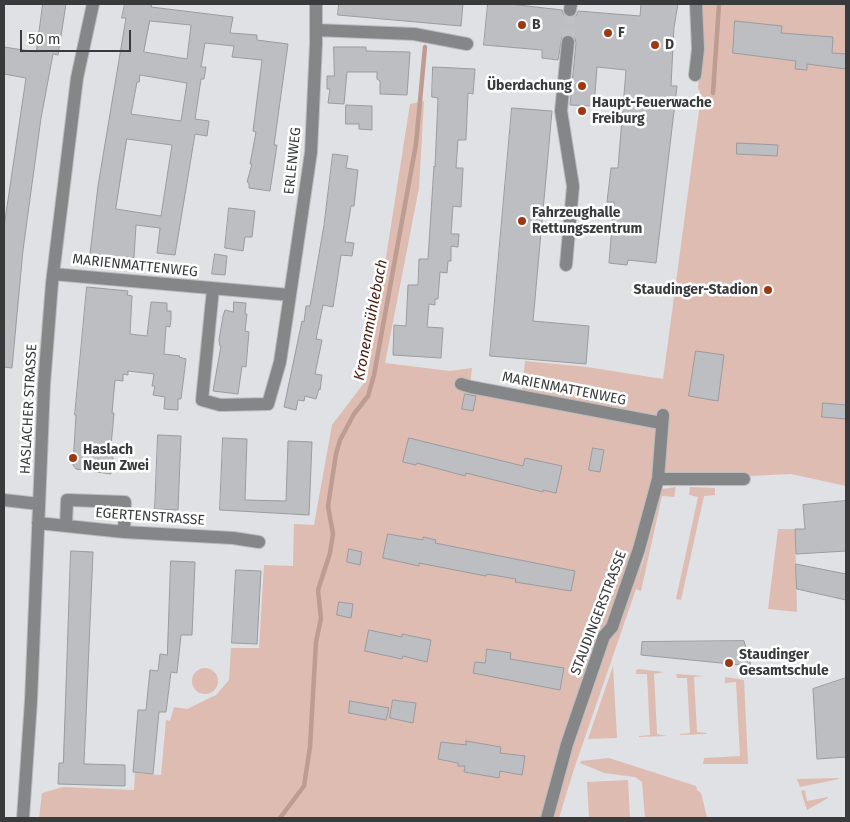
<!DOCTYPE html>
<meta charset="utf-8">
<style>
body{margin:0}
#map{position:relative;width:850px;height:822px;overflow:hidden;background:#dfe1e4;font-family:"Fira Sans",sans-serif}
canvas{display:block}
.frame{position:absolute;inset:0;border:5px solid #393a3b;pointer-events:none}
.scale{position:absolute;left:20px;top:30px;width:111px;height:22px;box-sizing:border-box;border:2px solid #393a3b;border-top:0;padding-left:6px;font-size:15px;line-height:18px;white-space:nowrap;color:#393a3b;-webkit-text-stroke:4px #fff;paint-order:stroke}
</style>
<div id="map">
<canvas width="850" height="822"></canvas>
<div class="frame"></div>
<div class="scale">50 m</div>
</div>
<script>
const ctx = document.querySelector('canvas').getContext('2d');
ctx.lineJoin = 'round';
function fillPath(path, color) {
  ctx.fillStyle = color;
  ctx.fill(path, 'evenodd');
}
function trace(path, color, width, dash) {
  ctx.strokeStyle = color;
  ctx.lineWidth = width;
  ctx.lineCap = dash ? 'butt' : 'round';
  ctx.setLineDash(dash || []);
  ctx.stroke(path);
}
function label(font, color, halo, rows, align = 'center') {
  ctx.font = font + ' "Fira Sans",sans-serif';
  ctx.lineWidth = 5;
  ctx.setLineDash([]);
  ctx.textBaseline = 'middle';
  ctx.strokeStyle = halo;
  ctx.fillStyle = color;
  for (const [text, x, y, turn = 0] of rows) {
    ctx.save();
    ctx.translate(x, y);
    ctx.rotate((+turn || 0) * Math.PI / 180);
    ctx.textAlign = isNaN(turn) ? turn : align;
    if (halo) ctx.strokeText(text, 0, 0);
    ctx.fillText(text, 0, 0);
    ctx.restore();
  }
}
const green = new Path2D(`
 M701,4H846V486L791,474L749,476L663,472L638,581L662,489L676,487L674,497L662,496L641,591L636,589L573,772L559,818H39L42,793L63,787L134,790L135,773L161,775L166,720L170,721L174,707L187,709L216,695L229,680L231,648H259L264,565L293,566L294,524L314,525L332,425L367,379L410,104L424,101L419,188L385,363L450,371L472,368L470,384L522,392L525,361L587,367L663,379L700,103V92L698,88L702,35Z
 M690,487L715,488V495L704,496L681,600L676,599L698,497L689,495Z
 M778,529H795L797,612L768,609Z
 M613,666L617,738L588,739Z
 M192 681a13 13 0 1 1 26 0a13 13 0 1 1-26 0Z
 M639,669L664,672L654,674L657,734L667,736L639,737V736L650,735L647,674H636V670Z
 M676,674L704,676L694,677L697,732L707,733L706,734L680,735V734L690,733L687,678H677Z
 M725,677L744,680L748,764H703L704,758L740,756L736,682L725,683Z
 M609,758L696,786L697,790L701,793L707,817L713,818H645L642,782L635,777L604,773L580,763L581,761Z
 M839,778V779L800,787L797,779Z
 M628,780L630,818H589L587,782Z
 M805,790L807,801L828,797V798L807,810L801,791Z`);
const stream = new Path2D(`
 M713,93L719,4
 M280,818L304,786L310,747L316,642L321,618L318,590L330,553L333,534L328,506L336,454L340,440L354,414L368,396L374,375L416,144L425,47`);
const building = new Path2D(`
 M43,4H66L58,55L53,54L41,118L23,250L12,368L4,367V227L26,78L4,74V47L36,52Z
 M125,4H152L151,7L233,17L230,33L257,35V40L288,44L274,145H277L270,191L249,188V183L247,182L252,164H250L256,132L253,131L262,60L232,57L234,46L205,43L201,67H206L204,79H201L195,119L209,121L207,136L195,134L175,255L157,253L160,228L136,225L134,258L90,254L98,186L126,18H122ZM150,21L191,25L187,59L144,52ZM140,75L187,83L181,121L131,114L137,82H139ZM127,139L172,145L161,216L116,209Z
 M339,4H463L461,26L338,15Z
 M488,4H510L562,10L564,16L569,18L576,16L578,11L640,16L641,4H678L674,27L671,86H677L656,263L628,260L627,265L609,263L614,202H607L611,168H618L626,70L597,67L594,106L570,105L576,43L575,38L568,34L562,37L558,60L542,58V50L484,45Z
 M735,21L782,26L781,33L833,37L832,53L846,54V69L807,64V70L795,69L796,61L733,53Z
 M334,47H366V51L410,52L407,95L380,94V81L377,79V72H347L344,104L328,103L330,89H327V76H334Z
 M433,67L475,69L473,94L468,93L466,140H458L456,168H463L461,207L453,206L451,234H459L458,247L451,246V261H448L447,273L440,272L438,299H435V305L429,304L427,327L443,328L441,358L393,355L394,325L406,326L408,285H418L419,259H428L434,166L435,167L438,98L432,97Z
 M346,105L372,106V130L359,129V124H346Z
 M512,108L552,111L533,321L589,326L586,364L490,356Z
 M737,143L778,145L777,156L737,154Z
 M333,154L348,156L346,168L358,170L354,206H351L345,242L354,243L352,256L341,255L333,307L323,305L316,339L322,340L315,374L322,375L320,390L319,389L316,399L305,396L304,401L298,400L296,410L284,407L302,321L304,322L306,306H310L324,225Z
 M229,208L255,211L252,237H245L243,251L225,248Z
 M215,254L227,256L225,275L212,274Z
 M87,287L128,291L127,295L132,296L130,334L147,336L151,302L167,303V311H171V319L170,327L166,326L164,354L180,356L179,357L186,359L181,399H178V410L164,409L165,397L153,395L155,386H152L154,374L128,371V375L123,374V381L115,380L112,413H114L111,446L114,447L111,474L76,469L73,465L76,415H75Z
 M234,302L246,303L245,314H247L245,331L249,332L246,367L242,366L238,394L213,391L221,346H220L219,340L223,316L225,310L233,312Z
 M696,351L724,355L718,401L689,396Z
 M465,394L476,396L473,411L462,409Z
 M823,403L846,405V419L822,417Z
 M158,435L181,436L178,510L155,509Z
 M223,438L247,439L245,500L286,501L288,441L312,442L309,515L220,510Z
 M409,438L523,466L525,458L562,466L556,493L543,490V492L466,473L465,476L417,463L416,465L403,462Z
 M593,448L604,450L600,472L589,470Z
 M846,501V551L796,554L795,529H805L803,505Z
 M388,534L423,540V537L436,540L435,543L575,571L571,591L515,582L516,579L487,574L486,576L419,563V566L383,558Z
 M349,549L362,552L360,565L347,562Z
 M71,551L93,552L84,764L125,765V786L58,784L59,763H63Z
 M171,561L195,562L192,635H181L177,673L171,672L166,712H159L153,774L133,772L138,710H146L150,670L158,671L160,654L167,655Z
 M796,564L846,574V600L797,589Z
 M236,570L261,571L257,644L232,643Z
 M339,602L353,604L351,618L337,615Z
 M369,630L402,637V634L431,640L427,662L403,656L402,659L365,651Z
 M744,641L751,666L641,655L642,642Z
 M487,649L511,653L510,659L564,668L560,690L473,673L475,662L485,663Z
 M846,678V757L817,759L813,689Z
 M393,700L416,703L413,723L390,718Z
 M350,701L389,708L386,720L349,713Z
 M466,741L501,747L500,753L525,756L522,775L500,771L499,778L464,772L465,766H458V763L438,759L441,742L466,745Z`);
const minorTunnel = new Path2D(`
 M568,42L570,10`);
const minor = new Path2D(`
 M570,10L571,4
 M316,30L414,34L467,44
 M695,75L698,49L696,4
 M566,265L573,186L561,111L568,42
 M53,274L290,295L280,362L268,404L220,405L202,400L213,289
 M290,295L311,152L316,44V4
 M461,384L471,387L661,423
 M658,479H744
 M4,500L39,504
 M38,523L124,532L233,538L259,542
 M66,525L67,500L125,502L124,532
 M23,818L31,701L44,385L52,283L77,78L93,4
 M547,818L567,744L604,636L612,627L639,549L658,479L663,415`);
const markers = [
 [522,25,5,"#9e3812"],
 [608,33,5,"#9e3812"],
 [655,45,5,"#9e3812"],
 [582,86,5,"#9e3812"],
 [582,111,5,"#9e3812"],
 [522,221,5,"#9e3812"],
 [768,290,5,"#9e3812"],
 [73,458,5,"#9e3812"],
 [729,663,5,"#9e3812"]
];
const poiNames = [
 ["B",532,25],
 ["F",618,33],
 ["D",665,45],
 ["Überdachung",572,86,"right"],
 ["Haupt-Feuerwache",592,103],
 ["Freiburg",592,119],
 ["Fahrzeughalle",532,213],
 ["Rettungszentrum",532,229],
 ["Staudinger-Stadion",758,290,"right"],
 ["Haslach",83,450],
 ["Neun Zwei",83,466],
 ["Staudinger",739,655],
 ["Gesamtschule",739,671]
];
const streetNames = [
 ["ERLENWEG",293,161,-84],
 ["MARIENMATTENWEG",135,266,6],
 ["MARIENMATTENWEG",564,389,11],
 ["HASLACHER STRASSE",29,409,-87],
 ["EGERTENSTRASSE",150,517,4],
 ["STAUDINGERSTRASSE",599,613,-69]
];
const waterNames = [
 ["Kronenmühlebach",371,320,-79]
];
fillPath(green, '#debcb2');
trace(stream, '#be9c91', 4.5);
fillPath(building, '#bdbec1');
trace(building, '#9a9b9e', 1);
trace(minorTunnel, '#bec0c2', 12, [12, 6]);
trace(minor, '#babcbf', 14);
trace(minor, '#858687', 12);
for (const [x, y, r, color] of markers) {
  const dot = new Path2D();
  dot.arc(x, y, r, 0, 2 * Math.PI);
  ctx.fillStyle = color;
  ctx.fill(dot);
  trace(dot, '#fff', 2);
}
label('bold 14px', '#393a3b', '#fff', poiNames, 'left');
label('14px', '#393a3b', '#fff', streetNames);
label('italic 15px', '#491b0d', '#fff', waterNames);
</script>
